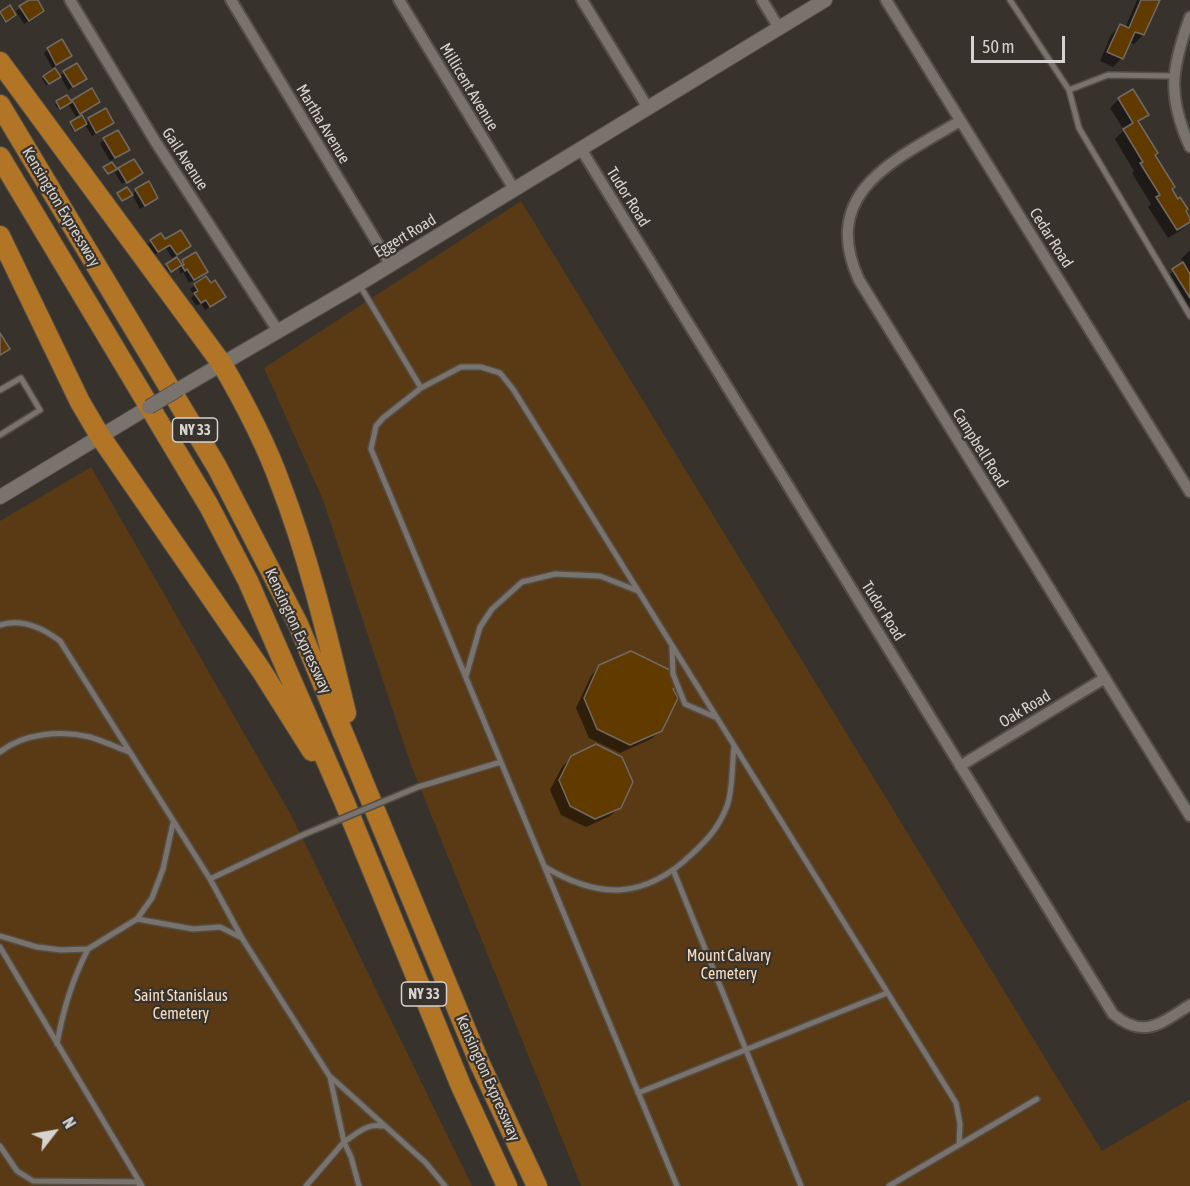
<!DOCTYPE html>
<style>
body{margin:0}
#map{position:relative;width:1190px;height:1186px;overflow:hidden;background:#37322c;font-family:"Asap Condensed",sans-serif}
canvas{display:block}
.north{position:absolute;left:24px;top:1102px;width:60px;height:60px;-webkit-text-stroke:4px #37322c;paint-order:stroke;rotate:59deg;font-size:16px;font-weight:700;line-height:24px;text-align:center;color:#d6d2cf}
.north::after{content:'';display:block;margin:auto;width:21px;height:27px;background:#d6d2cf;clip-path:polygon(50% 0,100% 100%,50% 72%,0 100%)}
.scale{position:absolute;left:971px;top:36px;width:94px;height:27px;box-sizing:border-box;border:3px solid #d6d2cf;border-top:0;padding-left:8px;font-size:18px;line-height:21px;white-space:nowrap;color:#d6d2cf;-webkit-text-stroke:4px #37322c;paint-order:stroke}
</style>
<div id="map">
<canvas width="1190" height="1186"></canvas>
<div class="north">N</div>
<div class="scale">50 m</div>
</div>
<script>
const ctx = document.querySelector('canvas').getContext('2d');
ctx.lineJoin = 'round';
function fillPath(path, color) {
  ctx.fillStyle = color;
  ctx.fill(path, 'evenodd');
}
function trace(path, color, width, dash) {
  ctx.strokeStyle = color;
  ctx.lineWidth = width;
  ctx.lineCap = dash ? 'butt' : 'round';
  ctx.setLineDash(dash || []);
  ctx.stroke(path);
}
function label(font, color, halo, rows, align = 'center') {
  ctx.font = font + ' "Asap Condensed",sans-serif';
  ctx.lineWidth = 4.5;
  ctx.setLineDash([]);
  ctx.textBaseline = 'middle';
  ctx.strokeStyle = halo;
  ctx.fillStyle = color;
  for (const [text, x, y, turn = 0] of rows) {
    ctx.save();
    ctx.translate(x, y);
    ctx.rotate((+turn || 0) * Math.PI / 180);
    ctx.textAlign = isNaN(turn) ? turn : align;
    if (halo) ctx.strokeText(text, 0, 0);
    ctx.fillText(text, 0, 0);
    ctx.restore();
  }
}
const green = new Path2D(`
 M521,201L1102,1151L1190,1099V1186H581L411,765L323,500L264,368Z
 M91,467L291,815L472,1186H0V521Z`);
const shadow = new Path2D(`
 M32,0H36L43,11L24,24L16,11Z
 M1137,0H1158L1143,35L1134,44L1129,42L1122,58L1113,67L1100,61L1111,35L1120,26L1125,28Z
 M10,7L13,16L4,22L0,14Z
 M48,49L70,55L52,68L44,53Z
 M64,72L85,79L68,90L60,76Z
 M44,77L57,78L46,85L42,78Z
 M67,97L71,104L73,101L98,102L76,117L68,104L58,109L55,104Z
 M1119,99L1147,114L1138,123L1171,190L1190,221L1181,230L1168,238L1148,207L1151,204L1132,173L1134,171L1115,139L1124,130L1110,108Z
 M105,110L112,123L92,136L85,125L73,131L70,125L85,123Z
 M104,140L128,150L110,161L100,144Z
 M119,169L139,174L122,184L115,173Z
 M148,183L157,198L140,209L132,194Z
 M151,241L165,242L185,250L172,258L166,248L154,255L147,245Z
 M1190,250V315L1167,276L1184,264L1181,259Z
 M183,262L206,272L189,283L183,272L180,274L179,266L169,272L165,266L180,264Z
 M206,278L224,297L205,310L201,303L196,306L191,298L194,295L190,289Z
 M600,666L678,686L673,691L661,730L651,739L620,753L589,738L576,708L591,676Z
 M572,757L620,807L610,816L586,827L561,815L550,790L562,767Z`);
const building = new Path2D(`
 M29,0H38L44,11L29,21L19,6Z
 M1141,0H1160L1144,35L1135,32L1123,59L1107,52L1120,24L1129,28Z
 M10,5L16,15L6,22L0,12Z
 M62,39L72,56L56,65L47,48Z
 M77,63L87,79L73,87L63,71Z
 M55,68L61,77L49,84L43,76Z
 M92,88L100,102L80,114L72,100Z
 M1133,89L1149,115L1138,121L1158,153L1155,155L1175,187L1172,189L1178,199L1180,197L1188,209L1186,211L1190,218V222L1177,230L1156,197L1160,195L1140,163L1143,162L1123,129L1133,123L1118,98Z
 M67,95L72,102L60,109L56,101Z
 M106,108L114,123L96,133L88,118Z
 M82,115L87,124L75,131L70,122Z
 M118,130L130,150L115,158L103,138Z
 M134,159L143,173L127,183L118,168Z
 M112,162L117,169L108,174L103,167Z
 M149,181L158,198L145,206L135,189Z
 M127,187L133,195L122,201L117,193Z
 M181,230L191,246L177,255L170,245L158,252L150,240L161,233L165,239Z
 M196,252L208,272L194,280L187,269L185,271L182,266L184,265L182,260Z
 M177,257L182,265L171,272L166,264Z
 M1183,262L1190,274V298L1172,269Z
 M206,276L211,283L215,280L226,297L210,307L206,300L201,303L194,293L198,291L194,284Z
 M0,333L10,349L0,355Z
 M631,651L674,672L680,686L673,689L678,698L662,731L630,745L597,729L584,698L599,665Z
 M596,744L622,757L633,782L621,808L595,819L570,806L559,780L571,756Z`);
const service = new Path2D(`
 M1010,0L1069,90L1108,75L1174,76
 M1069,90L1079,128L1190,316
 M359,284L421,388
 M0,390L21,378L40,410L0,435
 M0,625C22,618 43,628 60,641L210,879L242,938L330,1077L344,1142L306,1186
 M672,647L673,674L685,704L715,717
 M466,676L480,627L492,609L522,582L555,574L600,576L638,591
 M0,752C24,733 61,730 90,737C103,741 116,747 129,752
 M418,787L501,762
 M545,867C600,900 645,899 692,854C708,839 719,827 727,806C733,790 732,764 734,746
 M674,872L801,1186
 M210,879L305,834
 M137,919L193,929L220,927L242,938
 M0,936L37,947L61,950L88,949L137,919L152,898L163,869L173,823
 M0,947L142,1186
 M57,1044C63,1009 72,980 88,949
 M332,1078L426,1163L445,1186
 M638,1093L887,993
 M0,1146L17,1171L33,1181L140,1182L139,1184
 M359,1186L351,1157L344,1142C356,1134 367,1123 382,1126
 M677,1186L371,449L376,426L383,418L421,388L461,367H481L500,373L513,389L956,1103L960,1124L959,1145
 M889,1186L1037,1099`);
const minor = new Path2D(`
 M70,0L155,141L278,331
 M231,0L390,264
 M399,0L514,189
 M582,0L648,108
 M762,0L779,28
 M886,0L1190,492
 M1190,17C1171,69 1167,96 1190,147
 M960,121C897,159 818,191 859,280L1190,816
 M581,149L1113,1014C1144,1040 1161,1023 1190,1005
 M960,766L1105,678`);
const tertiary = new Path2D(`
 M179,389L359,284L825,0
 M0,497L149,407`);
const motorway = new Path2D(`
 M0,62L222,364C244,402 265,441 280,483C309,558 327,635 346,713
 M0,105L217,467L298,624L480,1064L537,1186
 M0,157L209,506L248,581L344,801L461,1086L507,1186
 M0,236L80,402L100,436L261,670L312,751`);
const serviceBridge = new Path2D(`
 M305,834L418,787`);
const tertiaryBridge = new Path2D(`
 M149,407L179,389`);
const shields = [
 [195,430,45],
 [424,994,45]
];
const shieldNames = [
 ["NY 33",195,430],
 ["NY 33",424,994]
];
const streetNames = [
 ["Millicent Avenue",469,87,59],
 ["Martha Avenue",323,124,59],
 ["Gail Avenue",185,159,57],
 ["Tudor Road",628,197,58],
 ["Kensington Expressway",61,207,59],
 ["Eggert Road",405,236,-31],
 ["Cedar Road",1051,238,58],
 ["Campbell Road",980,448,58],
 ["Tudor Road",883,611,58],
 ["Kensington Expressway",298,631,65],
 ["Oak Road",1025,709,-31],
 ["Kensington Expressway",488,1078,66]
];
const parkNames = [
 ["Mount Calvary",729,956],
 ["Cemetery",729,974],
 ["Saint Stanislaus",181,996],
 ["Cemetery",181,1014]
];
fillPath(green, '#593a14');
fillPath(shadow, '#0007');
fillPath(building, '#613a00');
trace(building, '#716a64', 1.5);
trace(service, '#524e48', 8);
trace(minor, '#524e48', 14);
trace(tertiary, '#524e48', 16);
trace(motorway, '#524e48', 22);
trace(service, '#7a736d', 5);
trace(minor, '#7a736d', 10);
trace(tertiary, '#7a736d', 14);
trace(motorway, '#b27526', 20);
trace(serviceBridge, '#524e48', 8, []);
trace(tertiaryBridge, '#524e48', 16, []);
trace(serviceBridge, '#7a736d', 5);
trace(tertiaryBridge, '#7a736d', 14);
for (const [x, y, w] of shields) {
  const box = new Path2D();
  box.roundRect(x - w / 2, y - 12, w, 24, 4.5);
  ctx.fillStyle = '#37322c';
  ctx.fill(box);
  trace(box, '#d6d2cf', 1.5);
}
label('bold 15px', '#d6d2cf', null, shieldNames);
label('16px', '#d6d2cf', '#37322c', streetNames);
label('16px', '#f6ddc2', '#37322c', parkNames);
</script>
